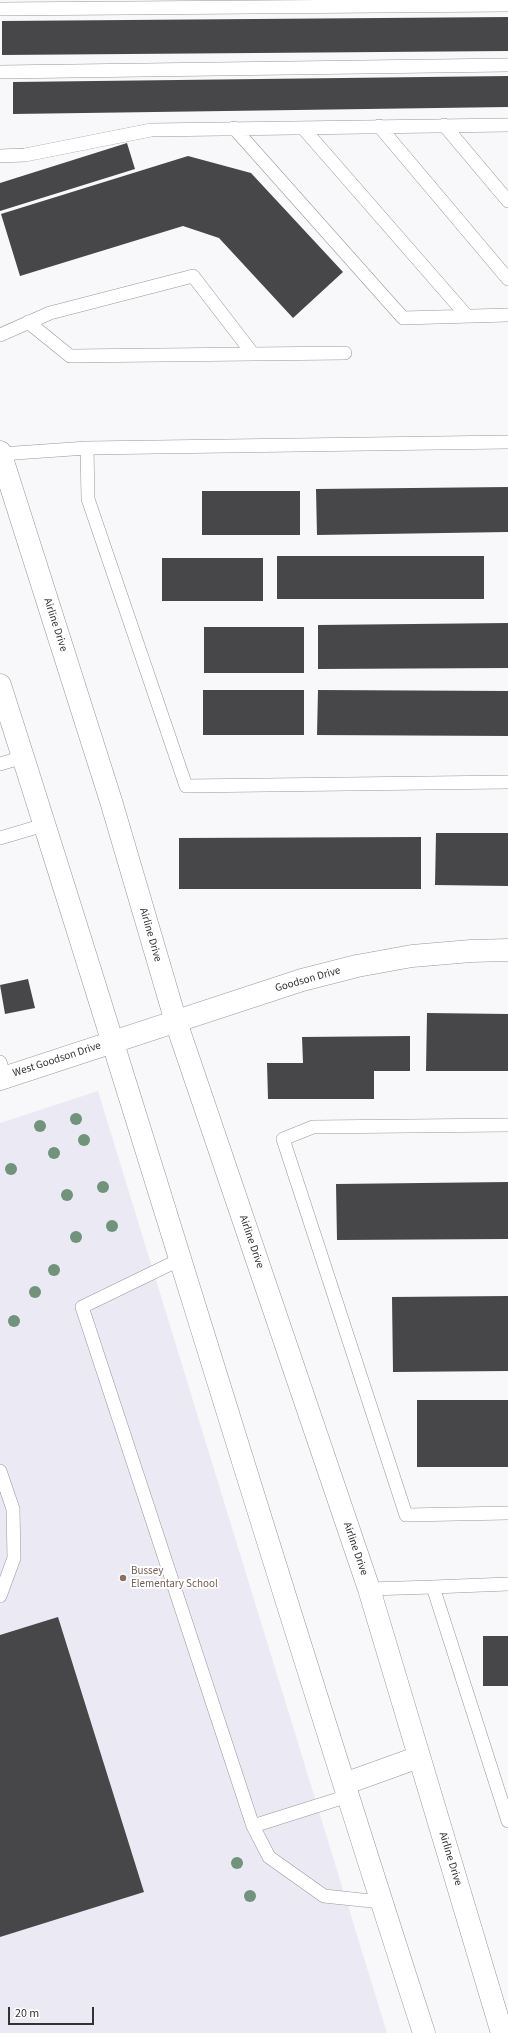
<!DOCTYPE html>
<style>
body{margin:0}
#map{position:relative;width:508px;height:2033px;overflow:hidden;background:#f8f7fa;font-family:"Source Sans 3",sans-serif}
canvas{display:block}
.scale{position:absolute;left:8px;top:2007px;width:86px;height:18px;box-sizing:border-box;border:2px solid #333334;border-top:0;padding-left:5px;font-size:12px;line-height:14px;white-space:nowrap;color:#333334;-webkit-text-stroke:3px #fff;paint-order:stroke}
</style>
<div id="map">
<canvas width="508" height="2033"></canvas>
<div class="scale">20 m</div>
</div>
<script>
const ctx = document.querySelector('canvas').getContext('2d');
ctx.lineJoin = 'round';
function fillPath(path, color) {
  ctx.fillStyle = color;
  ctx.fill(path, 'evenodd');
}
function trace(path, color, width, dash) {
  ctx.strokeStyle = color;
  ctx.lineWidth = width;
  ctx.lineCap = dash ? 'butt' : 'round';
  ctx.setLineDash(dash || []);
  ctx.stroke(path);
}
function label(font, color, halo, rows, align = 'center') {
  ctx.font = font + ' "Source Sans 3",sans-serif';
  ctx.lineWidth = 4;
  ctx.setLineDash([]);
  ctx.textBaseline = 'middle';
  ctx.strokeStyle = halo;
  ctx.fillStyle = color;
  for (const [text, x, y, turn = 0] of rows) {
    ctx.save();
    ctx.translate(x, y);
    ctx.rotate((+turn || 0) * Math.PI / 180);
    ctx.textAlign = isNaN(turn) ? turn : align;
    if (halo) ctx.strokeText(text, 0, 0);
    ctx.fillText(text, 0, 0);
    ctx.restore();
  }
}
const built = new Path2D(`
 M98,1091L387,2033H0V1123Z`);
const building = new Path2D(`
 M508,17V51L2,55V21Z
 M508,76V107L13,114V82Z
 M127,143L135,169L0,211V183Z
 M188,156L251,173L343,272L293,318L219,238L183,226L20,276L1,214Z
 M508,487V532L317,535L316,489Z
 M202,491H300V535H202Z
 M277,556H484V599H277Z
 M162,558H263V601H162Z
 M508,623V668L318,669V625Z
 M204,627H304V673H204Z
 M203,690H304V735H203Z
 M318,690L508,691V736L317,735Z
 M436,833H508V886L435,885Z
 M421,837V889H179V838Z
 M28,979L35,1008L5,1014L0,985Z
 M427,1013L508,1014V1071H426Z
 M410,1036V1071H374V1099H268L267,1063H303L302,1037Z
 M508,1182V1239L337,1240L336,1184Z
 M508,1296V1371L393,1372L392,1297Z
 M417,1400H508V1467H417Z
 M58,1617L144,1892L0,1937V1635Z
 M483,1636H508V1686H483Z`);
const service = new Path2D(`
 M0,9L508,5
 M0,72L508,65
 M444,125L508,201
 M379,126L508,279
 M234,128L403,318L508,315
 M303,128L467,316
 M0,156L25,155L151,130L508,125
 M28,322L70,356L253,354
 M0,335L50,313L193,276L253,354L345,353
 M87,448L88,499L186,786L508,782
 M1,454L87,448L508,442
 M0,764L23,757
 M0,838L44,825
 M0,1062L5,1077
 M508,1125L313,1127L283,1139L406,1515L508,1513
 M181,1259L82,1307L253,1826L269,1857L324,1896L381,1902
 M0,1471L13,1509L14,1558L0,1596
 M508,1584L433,1587L508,1821
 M369,1589L433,1587
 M253,1826L348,1796`);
const tertiary = new Path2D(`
 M0,1079L302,980L357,966L412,956L471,951L508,950`);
const secondary = new Path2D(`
 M0,452L111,801L176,1022L369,1589L502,2033
 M0,685C144,1134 278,1585 424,2033
 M344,1784L419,1757`);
const trees = [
 [76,1119],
 [40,1126],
 [84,1140],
 [54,1153],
 [11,1169],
 [103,1187],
 [67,1195],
 [112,1226],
 [76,1237],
 [54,1270],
 [35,1292],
 [14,1321],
 [237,1863],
 [250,1896]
];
const markers = [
 [123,1578,4,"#8d6e63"]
];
const streetNames = [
 ["Airline Drive",55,625,72],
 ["Airline Drive",150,935,74],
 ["Goodson Drive",308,980,-16],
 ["West Goodson Drive",57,1060,-18],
 ["Airline Drive",251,1242,71],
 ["Airline Drive",355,1549,71],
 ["Airline Drive",450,1859,73]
];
const educationNames = [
 ["Bussey",131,1572],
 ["Elementary School",131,1585]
];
fillPath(built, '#ebeaf4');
fillPath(building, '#474749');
trace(service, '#98989b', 14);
trace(tertiary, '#98989b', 23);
trace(secondary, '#98989b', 23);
trace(service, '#fff', 13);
trace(tertiary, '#fff', 22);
trace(secondary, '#fff', 22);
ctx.fillStyle = '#71937c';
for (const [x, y] of trees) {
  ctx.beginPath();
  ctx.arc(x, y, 6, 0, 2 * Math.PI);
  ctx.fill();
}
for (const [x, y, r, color] of markers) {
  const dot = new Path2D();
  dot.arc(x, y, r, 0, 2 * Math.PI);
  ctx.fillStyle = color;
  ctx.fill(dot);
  trace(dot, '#fff', 1.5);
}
label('11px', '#333334', '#fff', streetNames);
label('11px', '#785e54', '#fff', educationNames, 'left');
</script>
